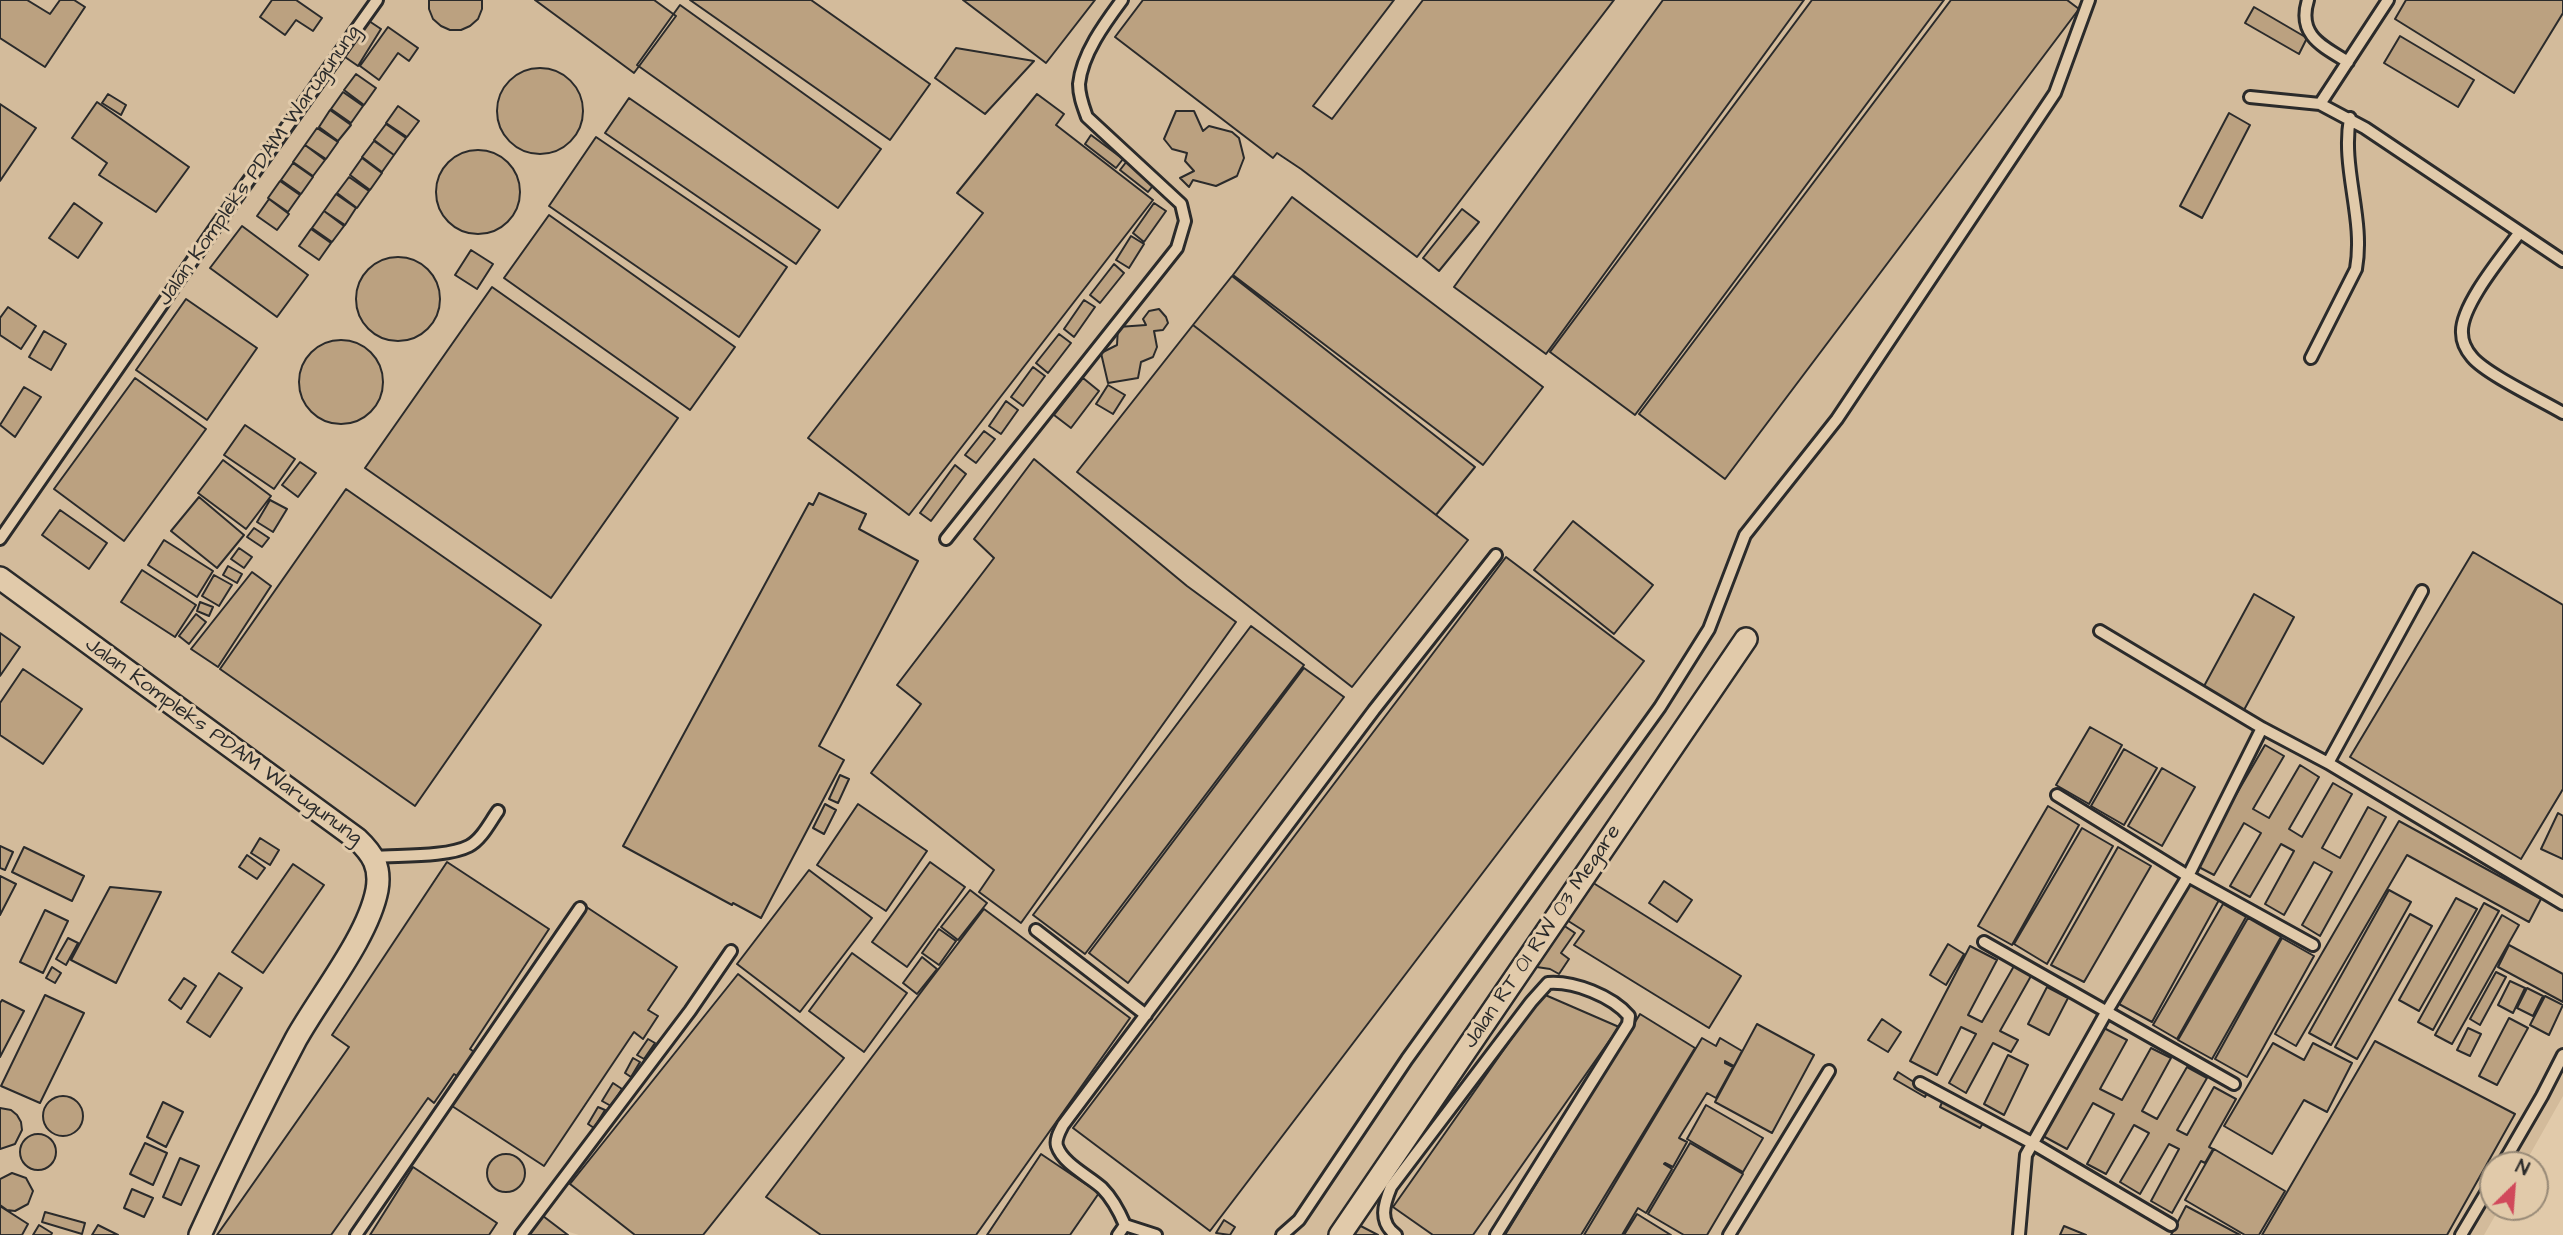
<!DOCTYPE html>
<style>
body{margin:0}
#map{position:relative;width:2563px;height:1235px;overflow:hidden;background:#e1caaa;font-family:"Architects Daughter",sans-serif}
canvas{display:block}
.north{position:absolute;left:2479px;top:1151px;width:70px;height:70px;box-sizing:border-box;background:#e1caaa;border:2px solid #988a77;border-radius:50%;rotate:25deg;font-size:19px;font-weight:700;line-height:28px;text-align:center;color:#2b2b2b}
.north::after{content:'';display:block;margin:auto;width:24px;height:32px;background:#d1495b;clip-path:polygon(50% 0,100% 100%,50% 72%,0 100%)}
</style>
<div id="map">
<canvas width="2563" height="1235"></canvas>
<div class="north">N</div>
</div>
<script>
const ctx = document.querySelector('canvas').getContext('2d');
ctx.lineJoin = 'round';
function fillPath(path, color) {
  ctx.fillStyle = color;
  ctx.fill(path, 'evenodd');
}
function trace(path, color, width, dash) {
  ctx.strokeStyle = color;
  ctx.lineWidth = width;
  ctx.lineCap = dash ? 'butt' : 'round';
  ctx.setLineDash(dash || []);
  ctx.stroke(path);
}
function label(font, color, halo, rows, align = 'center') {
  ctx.font = font + ' "Architects Daughter",sans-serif';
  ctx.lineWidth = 6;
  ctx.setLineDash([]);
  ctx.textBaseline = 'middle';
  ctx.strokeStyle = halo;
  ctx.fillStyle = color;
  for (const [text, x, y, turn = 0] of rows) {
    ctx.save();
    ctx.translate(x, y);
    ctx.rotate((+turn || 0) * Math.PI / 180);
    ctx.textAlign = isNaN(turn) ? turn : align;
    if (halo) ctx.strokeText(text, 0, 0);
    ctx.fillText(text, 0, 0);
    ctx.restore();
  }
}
const built = new Path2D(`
 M0,0H2563V1096L2524,1165H2493V1207H2500L2484,1235H579L546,1225L538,1235H0Z`);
const building = new Path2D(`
 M0,0H27L50,14L60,0H74L85,7L45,67L0,38Z
 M272,0H296L322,18L313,31L296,20L285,35L260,17Z
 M429,0H482V9L478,19L470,26L461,30H450L441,26L433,19L429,9Z
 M535,0H654L676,16L634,73Z
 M690,0H811L930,84L890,140Z
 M963,0H1095L1046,63Z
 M1143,0H1394L1313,106L1332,119L1423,0H1614L1417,257L1301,169L1277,153L1273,158L1115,37Z
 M1663,0H1804L1546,354L1454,287Z
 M1812,0H1944L1635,415L1550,352Z
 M1951,0H2067L2079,9L1725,479L1639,414Z
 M2406,0H2563V13L2514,93L2395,19Z
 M680,5L881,149L838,208L637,65Z
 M2254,7L2307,38L2299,54L2245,23Z
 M369,21L381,29L358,66L345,57Z
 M388,27L418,48L409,61L398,53L379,80L360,66Z
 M2400,36L2474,80L2458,107L2384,63Z
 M956,48L1034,61L985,114L935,78Z
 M497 111a43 43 0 1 1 86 0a43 43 0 1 1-86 0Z
 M356,74L376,88L364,105L344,90Z
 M343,92L363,106L351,123L331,109Z
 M108,94L126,105L121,115L102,103Z
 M1037,94L1064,114L1056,125L1153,200L909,515L808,438L983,213L957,193Z
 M629,98L820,230L796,264L605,133Z
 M97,102L189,167L156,212L99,175L107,163L72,138Z
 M0,104L36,128L0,181Z
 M398,106L419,121L407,137L386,123Z
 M330,110L351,125L338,141L319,127Z
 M1176,111H1194L1203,131L1209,126L1232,132L1239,138L1244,158L1237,176L1216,186L1193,180L1189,187L1180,178L1194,171L1185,161L1187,153L1172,149L1164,139Z
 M2229,113L2250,125L2202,218L2180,206Z
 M386,124L406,138L394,155L374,140Z
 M317,128L338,142L326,159L305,145Z
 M1091,135L1123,159L1116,168L1085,144Z
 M596,137L787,267L739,337L549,206Z
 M374,141L394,155L382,172L362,157Z
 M305,145L325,160L313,176L293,162Z
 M436 192a42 42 0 1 1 84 0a42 42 0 1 1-84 0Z
 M362,158L382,173L370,190L350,175Z
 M1127,161L1155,183L1148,192L1120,170Z
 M293,163L313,177L301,194L281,180Z
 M349,177L369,191L357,208L337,193Z
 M280,181L300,195L288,212L268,198Z
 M336,194L356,208L345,225L324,211Z
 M1292,197L1543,387L1483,465L1233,275Z
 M269,199L289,214L277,230L257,216Z
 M74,203L102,223L78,258L49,238Z
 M1154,203L1166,211L1144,242L1133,233Z
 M1462,209L1479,222L1439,271L1423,258Z
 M324,211L344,226L332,242L312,228Z
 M549,215L735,347L690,410L504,278Z
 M242,226L308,275L277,317L210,268Z
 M311,229L331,243L319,260L299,246Z
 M1131,236L1144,244L1129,268L1116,260Z
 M471,250L493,264L477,289L455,275Z
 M356 299a42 42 0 1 1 84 0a42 42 0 1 1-84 0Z
 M1114,264L1124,273L1100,303L1090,295Z
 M1232,276L1475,467L1436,515L1193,325Z
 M492,287L678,418L551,598L365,468Z
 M186,299L257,348L207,420L136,370Z
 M1084,300L1095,307L1074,337L1064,329Z
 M8,307L36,326L21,349L0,335V318Z
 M1159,309L1166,317L1168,323L1163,330L1154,331L1157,347L1153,357L1141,362L1138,378L1108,383L1101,353L1117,345L1118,327L1146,325L1143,319L1149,311Z
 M1193,325L1468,540L1352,687L1077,472Z
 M44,331L66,344L51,370L29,357Z
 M1059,334L1071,343L1048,373L1036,363Z
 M299 382a42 42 0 1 1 84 0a42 42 0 1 1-84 0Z
 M1033,367L1045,376L1023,406L1011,397Z
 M135,378L206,429L124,541L54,489Z
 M1083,378L1099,391L1071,428L1054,415Z
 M1108,385L1125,395L1113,414L1096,404Z
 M24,387L41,397L15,437L0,425Z
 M1006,401L1018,410L1001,434L989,426Z
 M245,425L295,459L274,489L224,455Z
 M984,431L995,439L976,463L965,455Z
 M1034,459L1187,586L1236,622L1021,923L979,892L994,870L871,773L921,704L897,685L994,558L974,539Z
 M223,460L271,496L246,529L198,493Z
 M300,462L316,473L298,497L282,485Z
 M955,465L966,474L931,521L920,513Z
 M346,489L541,625L415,806L220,669Z
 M819,493L866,514L859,529L918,561L819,746L844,760L761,918L733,903L732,905L623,846L809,503L813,505Z
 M199,497L244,535L217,568L171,531Z
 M270,500L287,509L273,532L257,522Z
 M60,510L107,543L89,569L42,535Z
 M1573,521L1653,585L1614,634L1534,570Z
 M254,528L269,538L262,547L247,537Z
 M164,540L213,571L197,597L148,565Z
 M239,548L252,557L244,568L231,559Z
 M2473,552L2563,605V789L2521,859L2350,757Z
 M1506,557L1644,661L1210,1231L1073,1128Z
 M228,566L242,574L237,583L223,575Z
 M142,570L196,605L175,637L121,602Z
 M252,572L271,586L218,667L191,649Z
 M214,575L232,585L219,606L202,596Z
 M2254,594L2294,617L2244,710L2203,688Z
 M200,602L213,607L209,616L197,611Z
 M196,614L206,622L189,644L179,636Z
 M1251,626L1304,665L1085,954L1033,915Z
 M0,633L20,647L0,676Z
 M1304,668L1344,697L1128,983L1089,953Z
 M23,669L82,709L43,764L0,735V703Z
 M2090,727L2122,745L2089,804L2056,785Z
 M2265,745L2284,756L2253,809L2269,818L2300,765L2319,777L2289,829L2302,837L2333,783L2352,794L2322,848L2340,858L2368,807L2386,817L2320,936L2302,925L2332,872L2314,862L2284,915L2265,904L2294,851L2281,844L2250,897L2230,886L2261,833L2244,823L2214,875L2195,865Z
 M2124,749L2157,768L2124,825L2091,806Z
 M2162,768L2195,787L2162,846L2128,826Z
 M840,775L849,779L838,803L829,799Z
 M825,804L836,810L824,834L813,828Z
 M858,804L927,851L886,911L817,865Z
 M2048,806L2079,825L2012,945L1978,926Z
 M2558,813L2563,816V859L2541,849Z
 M2399,821L2541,899L2529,922L2407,855L2296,1046L2275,1034Z
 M2082,828L2113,846L2047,964L2014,944Z
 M260,838L279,850L270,865L251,853Z
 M0,846L13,852L5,870L0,868Z
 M24,847L84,876L72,901L12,872Z
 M2118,847L2151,866L2084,982L2051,965Z
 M247,855L265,868L257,879L239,867Z
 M447,862L549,929L470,1049L477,1054L462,1079L454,1074L434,1103L428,1098L331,1235H217L349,1047L332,1035Z
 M930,862L965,887L907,967L872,942Z
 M293,864L324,885L263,973L232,952Z
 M809,870L872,918L800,1012L737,964Z
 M0,876L16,884L0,915Z
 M1587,879L1741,976L1709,1028L1574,945L1584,931L1562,917Z
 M1664,881L1692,900L1677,922L1649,903Z
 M2186,882L2219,900L2152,1022L2119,1004Z
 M110,887L161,892L116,983L71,960Z
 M970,890L987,903L958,940L941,927Z
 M2389,890L2411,902L2331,1045L2309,1033Z
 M2456,898L2477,909L2419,1011L2399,1000Z
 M2484,903L2499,911L2433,1030L2418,1022Z
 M2223,904L2246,917L2177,1039L2153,1025Z
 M585,906L677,967L648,1010L658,1016L643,1039L634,1032L544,1166L452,1106Z
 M984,909L1130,1018L976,1235H821L766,1197Z
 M45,910L68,921L43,973L20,962Z
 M2410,914L2432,926L2357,1059L2335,1047Z
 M2502,915L2519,925L2452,1044L2435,1035Z
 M2248,918L2281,937L2212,1059L2178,1040Z
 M1560,923L1575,933L1561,953L1569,959L1559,974L1550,969L1530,966Z
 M939,929L956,941L939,965L922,953Z
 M68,938L78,943L66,965L56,959Z
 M2282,938L2314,956L2247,1077L2215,1059Z
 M1948,944L1964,954L1946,985L1930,975Z
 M2509,945L2563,974V1002L2498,967Z
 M1970,946L1997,960L1968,1015L1982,1022L2014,966L2031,976L2000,1031L2018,1040L2011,1052L1993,1043L1966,1093L1949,1083L1976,1034L1961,1027L1937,1075L1910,1061Z
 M852,953L907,993L864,1052L809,1011Z
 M922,957L937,969L917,994L903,983Z
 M52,967L61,973L55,983L46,978Z
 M2496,972L2506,977L2480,1025L2470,1019Z
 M219,973L242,988L210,1037L187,1022Z
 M738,974L844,1058L703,1235H635L570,1184Z
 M184,978L196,986L181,1009L169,1000Z
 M2510,981L2525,988L2513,1013L2498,1005Z
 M2047,987L2068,998L2049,1035L2028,1024Z
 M2527,988L2543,996L2533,1016L2517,1008Z
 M1543,994L1619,1027L1473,1235H1433L1393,1207Z
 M45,995L84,1013L40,1103L1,1086Z
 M2545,996L2563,1005L2549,1035L2530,1025Z
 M2,1000L24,1011L0,1057V1003Z
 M1640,1014L1695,1048L1581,1235H1505Z
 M2509,1018L2528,1028L2497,1085L2479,1076Z
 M1882,1019L1901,1032L1888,1052L1868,1040Z
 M1757,1024L1814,1055L1772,1133L1715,1102Z
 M2102,1027L2127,1040L2100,1089L2122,1100L2151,1048L2171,1058L2142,1111L2157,1119L2187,1067L2207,1078L2177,1130L2187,1135L2214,1087L2236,1099L2209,1147L2213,1149L2205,1163L2201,1161L2172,1213L2151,1201L2179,1149L2169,1144L2140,1194L2120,1182L2149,1133L2134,1125L2106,1174L2087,1164L2114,1114L2093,1103L2067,1149L2043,1136Z
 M2468,1028L2481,1034L2470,1056L2457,1050Z
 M1702,1038L1716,1046L1720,1038L1742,1051L1734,1066L1725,1061V1063L1733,1067L1716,1098L1707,1093L1679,1138L1687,1142L1673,1167L1665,1163L1664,1164L1672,1169L1646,1213L1638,1208L1622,1235H1584Z
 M648,1039L655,1043L644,1059L637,1055Z
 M2375,1041L2515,1114L2447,1235H2262Z
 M2273,1043L2304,1060L2313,1043L2352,1063L2327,1112L2304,1100L2272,1154L2224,1126Z
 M2008,1055L2028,1065L2004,1115L1984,1104Z
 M633,1058L640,1062L631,1077L625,1073Z
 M1898,1072L1928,1091L1925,1097L1894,1079Z
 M613,1083L622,1089L611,1106L602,1101Z
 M43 1116a20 20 0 1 1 40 0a20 20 0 1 1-40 0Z
 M1944,1098L1985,1120L1980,1128L1940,1107Z
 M163,1102L183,1112L166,1147L147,1137Z
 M1706,1105L1763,1138L1743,1172L1687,1139Z
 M598,1107L605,1110L594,1128L588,1124Z
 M0,1108L11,1110L17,1115L21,1122L22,1130L15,1144L0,1149Z
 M20 1152a18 18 0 1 1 36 0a18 18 0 1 1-36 0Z
 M145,1143L167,1153L153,1185L130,1174Z
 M1690,1143L1743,1174L1707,1235H1684L1648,1214Z
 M2214,1149L2285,1191L2259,1235H2245L2185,1200Z
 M487 1173a19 19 0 1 1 38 0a19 19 0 1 1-38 0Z
 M1041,1154L1099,1193L1070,1235H987Z
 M180,1158L199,1166L181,1205L163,1197Z
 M413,1167L497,1223L489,1235H370Z
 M12,1173L26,1178L33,1191L28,1204L15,1211L7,1210L0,1205V1179Z
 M132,1189L153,1198L144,1217L124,1208Z
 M0,1206L28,1224L22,1235H0Z
 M2186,1206L2240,1235H2171Z
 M45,1212L85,1223L82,1234L42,1222Z
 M1637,1214L1671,1235H1624Z
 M543,1216L568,1235H529Z
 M1224,1220L1235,1227L1230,1235L1216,1233Z
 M1353,1222L1378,1235H1346Z
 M39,1225L52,1233L51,1235H33Z
 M98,1225L118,1235H92Z
 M2064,1226L2086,1235H2060Z`);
const service = new Path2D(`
 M2308,0C2297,35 2322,46 2348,62
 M2250,97L2320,104L2365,128L2563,261
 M2320,104L2388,0
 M2520,232C2504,254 2460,306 2462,333C2462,342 2466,350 2472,357C2486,374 2541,400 2563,413
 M2311,358L2356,269C2365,218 2341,169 2350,118
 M0,539L217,225L377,0
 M946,539L1177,248L1185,221L1181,204L1087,117C1083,106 1079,96 1079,84C1082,54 1105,23 1122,0
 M2100,631L2262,728
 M2328,763L2422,591
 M2057,795L2188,876L2313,945
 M375,857C400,855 448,857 469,846C482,839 490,822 498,811
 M1036,930L1146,1015
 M1984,942L2234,1084
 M1920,1083L2032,1143L2171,1225
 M2502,1165L2542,1096L2563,1055
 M1125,1225L1156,1235
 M356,1235L580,908
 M521,1235L690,1011L731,951
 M1118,1235L1125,1225C1119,1211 1113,1199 1102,1188C1089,1176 1063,1164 1057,1146C1055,1139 1060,1131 1063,1125L1374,710L1496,555
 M1282,1235L1299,1220L1407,1059L1660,707L1709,629L1745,535L1837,419L2055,93L2089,0
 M1396,1235C1378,1222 1384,1204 1391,1187L1531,1002L1548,983C1574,981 1612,996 1629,1016L1628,1024L1496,1235
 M1729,1235L1829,1071
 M2019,1235L2026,1155L2107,1011L2188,876L2262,728L2328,763L2563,904
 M2461,1235L2493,1181`);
const minor = new Path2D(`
 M0,578L357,839C373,854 381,867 377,890C368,937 320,996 296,1039C262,1103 230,1169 200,1235
 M1340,1235L1746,639`);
const streetNames = [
 ["Jalan Kompleks PDAM Warugunung",260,166,-55],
 ["Jalan Kompleks PDAM Warugunung",223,742,36],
 ["Jalan RT 01 RW 03 Megare",1543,937,-56]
];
fillPath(built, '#d3bb9b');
fillPath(building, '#bba180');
trace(building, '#2b2b2b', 2);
trace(service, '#2b2b2b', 16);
trace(minor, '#2b2b2b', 26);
trace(service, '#e1caaa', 10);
trace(minor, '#e1caaa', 21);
label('21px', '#2b2b2b', '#e1caaa', streetNames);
</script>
